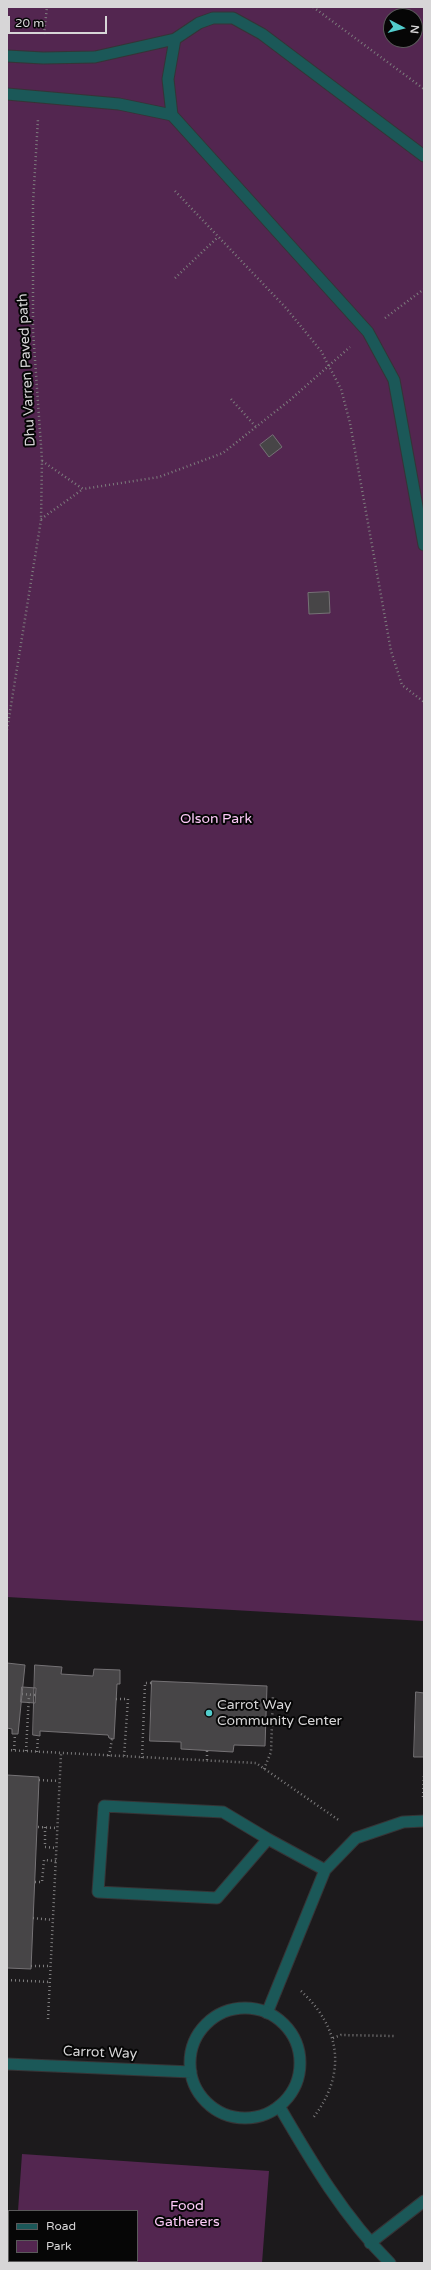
<!DOCTYPE html>
<style>
body{margin:0}
#map{position:relative;width:431px;height:2270px;overflow:hidden;background:#1c1a1c;font-family:"Varela Round",sans-serif}
canvas{display:block}
.frame{position:absolute;inset:0;border:8px solid #d7d6d7;pointer-events:none}
.legend{position:absolute;left:8px;top:2210px;width:130px;height:52px;box-sizing:border-box;background:#060606;border:1px solid #5a595a;margin:0;padding:5px 7px;list-style:none;font-size:12px;color:#d7d6d7}
.legend li{display:flex;align-items:center;gap:8px;height:20px}
.legend b{width:20px;border:1px solid #5a595a}
.north{position:absolute;left:383px;top:8px;width:40px;height:40px;box-sizing:border-box;background:#060606;border:1px solid #5a595a;border-radius:50%;rotate:97deg;font-size:11px;font-weight:700;line-height:16px;text-align:center;color:#d7d6d7}
.north::after{content:'';display:block;margin:auto;width:14px;height:18px;background:#52cdcd;clip-path:polygon(50% 0,100% 100%,50% 72%,0 100%)}
.scale{position:absolute;left:8px;top:16px;width:99px;height:18px;box-sizing:border-box;border:2px solid #d7d6d7;border-top:0;padding-left:5px;font-size:12px;line-height:14px;white-space:nowrap;color:#d7d6d7;-webkit-text-stroke:3px #060606;paint-order:stroke}
</style>
<div id="map">
<canvas width="431" height="2270"></canvas>
<div class="frame"></div>
<ul class="legend">
<li><b style="height:5px;background:#1b5858"></b>Road</li>
<li><b style="height:11px;background:#532650"></b>Park</li>
</ul>
<div class="north">N</div>
<div class="scale">20 m</div>
</div>
<script>
const ctx = document.querySelector('canvas').getContext('2d');
ctx.lineJoin = 'round';
function fillPath(path, color) {
  ctx.fillStyle = color;
  ctx.fill(path, 'evenodd');
}
function trace(path, color, width, dash) {
  ctx.strokeStyle = color;
  ctx.lineWidth = width;
  ctx.lineCap = dash ? 'butt' : 'round';
  ctx.setLineDash(dash || []);
  ctx.stroke(path);
}
function label(font, color, halo, rows, align = 'center') {
  ctx.font = font + ' "Varela Round",sans-serif';
  ctx.lineWidth = 4;
  ctx.setLineDash([]);
  ctx.textBaseline = 'middle';
  ctx.strokeStyle = halo;
  ctx.fillStyle = color;
  for (const [text, x, y, turn = 0] of rows) {
    ctx.save();
    ctx.translate(x, y);
    ctx.rotate((+turn || 0) * Math.PI / 180);
    ctx.textAlign = isNaN(turn) ? turn : align;
    if (halo) ctx.strokeText(text, 0, 0);
    ctx.fillText(text, 0, 0);
    ctx.restore();
  }
}
const green = new Path2D(`
 M7,7H424V1621L7,1597ZM391,16H415V40H391Z
 M22,2154L269,2171L262,2263H14L15,2261H137V2211H18Z`);
const building = new Path2D(`
 M273,435L282,447L269,457L260,445Z
 M329,592L330,613L309,614L308,593Z
 M7,1663L25,1665L18,1734H12V1729L7,1728Z
 M35,1665L62,1667L61,1674L93,1676L94,1669L120,1670V1684H117L114,1739L109,1738L108,1735L40,1731V1736L33,1735Z
 M152,1681L267,1686L265,1746L234,1745L233,1752L181,1749V1742L150,1741Z
 M22,1687L36,1688L35,1703L21,1702Z
 M416,1692L424,1693V1757H414Z
 M7,1775L39,1777V1780L31,1969L7,1968Z`);
const path = new Path2D(`
 M313,7L424,89
 M44,34L47,7
 M175,191L286,308L321,351L341,389L350,423L391,651L402,685L424,702
 M175,278L218,237
 M385,318L424,289
 M231,399L256,427
 M42,461L83,489L159,477L223,453L290,400L350,347
 M41,519L83,489
 M7,730L41,520L42,460L33,331V203L38,119
 M22,1694L35,1695
 M116,1699H128L124,1757
 M7,1750L256,1763L340,1821
 M14,1750L15,1734
 M26,1751L29,1695
 M37,1752L38,1736
 M109,1756L112,1739
 M142,1758L145,1683H152
 M207,1760V1751
 M264,1769L271,1752L273,1695
 M39,1780L59,1781
 M423,1797L424,1774
 M38,1827L57,1828
 M45,1827V1847L57,1848
 M35,1882H42L44,1860L56,1861
 M33,1918L53,1920
 M31,1966H51
 M7,1980L50,1982
 M301,1991C341,2028 347,2074 313,2118
 M48,2019L61,1754
 M333,2038L341,2035L394,2036`);
const service = new Path2D(`
 M7,56L43,58L95,57L175,39L199,23L213,18H233L262,34L424,156
 M7,94L119,104L172,115L368,332L394,380L424,545
 M172,115L168,79L175,39
 M268,1839L217,1898L98,1892L104,1806L223,1812L268,1839L325,1870
 M267,2013L325,1870L356,1838L403,1822L424,1821
 M279,2106C311,2161 344,2217 390,2263
 M370,2243L424,2201`);
const minor = new Path2D(`
 M190 2063a55 55 0 1 1 110 0a55 55 0 1 1-110 0Z
 M7,2064L191,2072`);
const markers = [
 [209,1713,4,"#52cdcd"]
];
const streetNames = [
 ["Dhu Varren Paved path",27,370,-93],
 ["Carrot Way",100,2053,2]
];
const parkNames = [
 ["Olson Park",216,819],
 ["Food",187,2206],
 ["Gatherers",187,2222]
];
const poiNames = [
 ["Carrot Way",217,1705],
 ["Community Center",217,1721]
];
fillPath(green, '#532650');
fillPath(building, '#474547');
trace(building, '#757275', 1);
trace(service, '#363436', 13);
trace(minor, '#363436', 13);
trace(path, '#7d7c7d', 2.5, [1, 3]);
trace(service, '#1b5858', 11);
trace(minor, '#1b5858', 11);
for (const [x, y, r, color] of markers) {
  const dot = new Path2D();
  dot.arc(x, y, r, 0, 2 * Math.PI);
  ctx.fillStyle = color;
  ctx.fill(dot);
  trace(dot, '#060606', 1.5);
}
label('14px', '#d7d6d7', '#060606', streetNames);
label('14px', '#fecaf9', '#060606', parkNames);
label('14px', '#d7d6d7', '#060606', poiNames, 'left');
</script>
